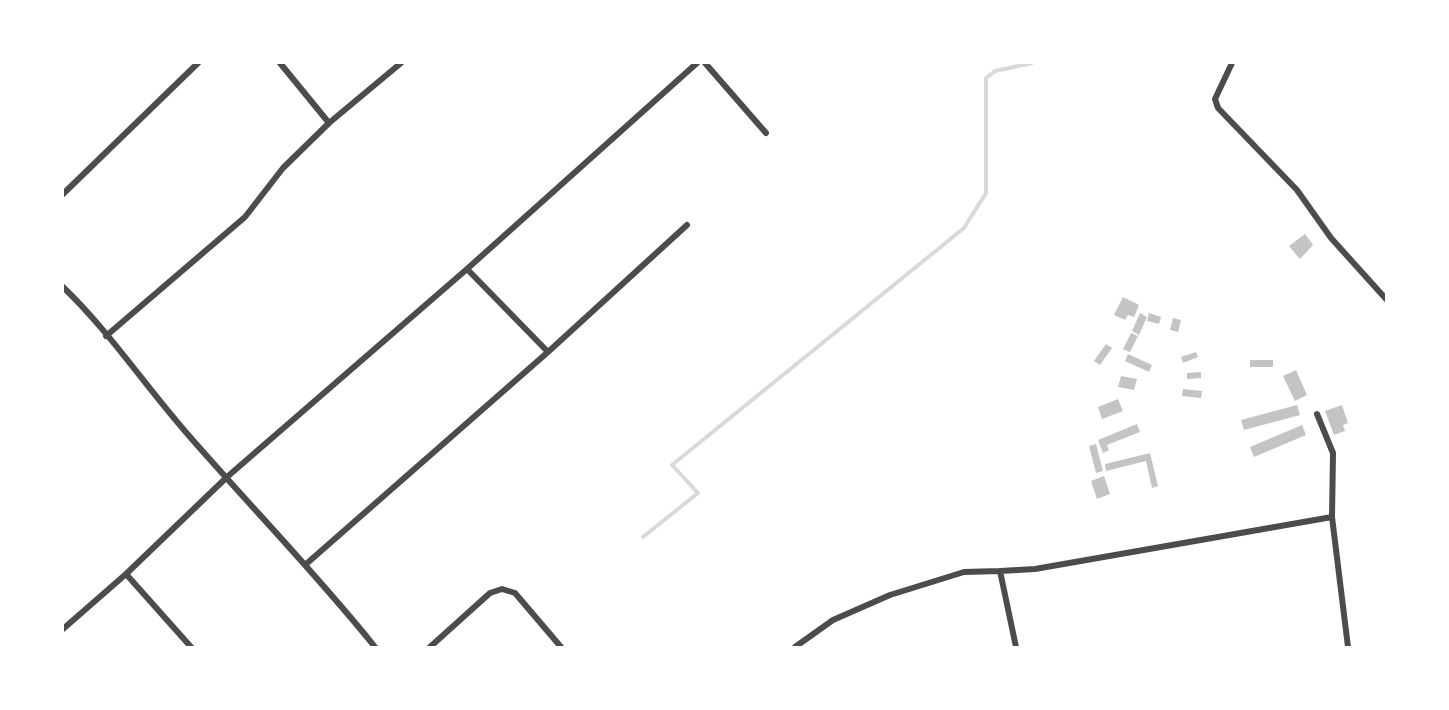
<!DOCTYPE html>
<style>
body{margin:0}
#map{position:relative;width:1449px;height:710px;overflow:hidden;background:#fff;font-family:Arial,sans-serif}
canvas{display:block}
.frame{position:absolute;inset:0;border:64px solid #fff;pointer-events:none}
</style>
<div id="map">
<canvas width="1449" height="710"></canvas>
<div class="frame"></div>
</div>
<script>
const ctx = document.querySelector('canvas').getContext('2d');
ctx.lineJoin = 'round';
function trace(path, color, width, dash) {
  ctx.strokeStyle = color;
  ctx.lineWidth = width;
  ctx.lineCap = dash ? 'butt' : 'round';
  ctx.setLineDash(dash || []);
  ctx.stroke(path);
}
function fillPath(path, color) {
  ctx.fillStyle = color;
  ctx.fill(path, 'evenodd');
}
const stream = new Path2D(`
 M643,537L698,493L672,465L964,228L986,193V78L995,71L1032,63`);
const building = new Path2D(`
 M1305,234L1313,245L1300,259L1289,246Z
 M1123,297L1139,305L1134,317L1128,315L1125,320L1114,315Z
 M1140,313L1147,317L1139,335L1132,331Z
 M1149,313L1161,317L1159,324L1147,321Z
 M1173,318L1181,320L1178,332L1170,330Z
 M1131,333L1138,336L1130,352L1123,349Z
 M1106,344L1112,348L1100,365L1094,361Z
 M1196,352L1198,357L1183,363L1181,357Z
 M1128,354L1152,365L1149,372L1125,361Z
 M1250,360H1273V367H1250Z
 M1296,370L1307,395L1295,401L1283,376Z
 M1201,372V378L1187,379V373Z
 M1121,376L1137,379L1134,390L1118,387Z
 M1183,389L1202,391L1201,398L1182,396Z
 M1118,399L1123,411L1102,419L1098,407Z
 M1297,405L1300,415L1244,430L1241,420Z
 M1342,405L1348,423L1343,425L1345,431L1334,435L1325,411Z
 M1137,424L1140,432L1107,445L1109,450L1103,453L1098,440Z
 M1302,425L1306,435L1254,457L1250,447Z
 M1096,444L1103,471L1096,473L1089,446Z
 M1150,453L1158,486L1152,488L1146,461L1106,471L1105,464Z
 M1104,476L1110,494L1097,499L1091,481Z`);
const minor = new Path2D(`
 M280,63L329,123
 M705,63L766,133
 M1232,63L1215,99L1218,108L1297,190L1331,238L1386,299
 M63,194L198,63
 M467,269L548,352
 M63,287C107,329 144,384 184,430C247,503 315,572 375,647
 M106,336L245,217L283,168L329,123L401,63
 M1317,414L1333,453L1332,517L1348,647
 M305,565L548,352L687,225
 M126,574L191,647
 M63,629L126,574L227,477L467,269L697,63
 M430,647L490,593L502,589L515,593L561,647
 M795,647L833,620L890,595L964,572L1000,571
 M1016,647L1000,571L1035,569L1332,517`);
trace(stream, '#d9d9d9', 4);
fillPath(building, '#c4c4c4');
trace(minor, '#4c4c4c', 6);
</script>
